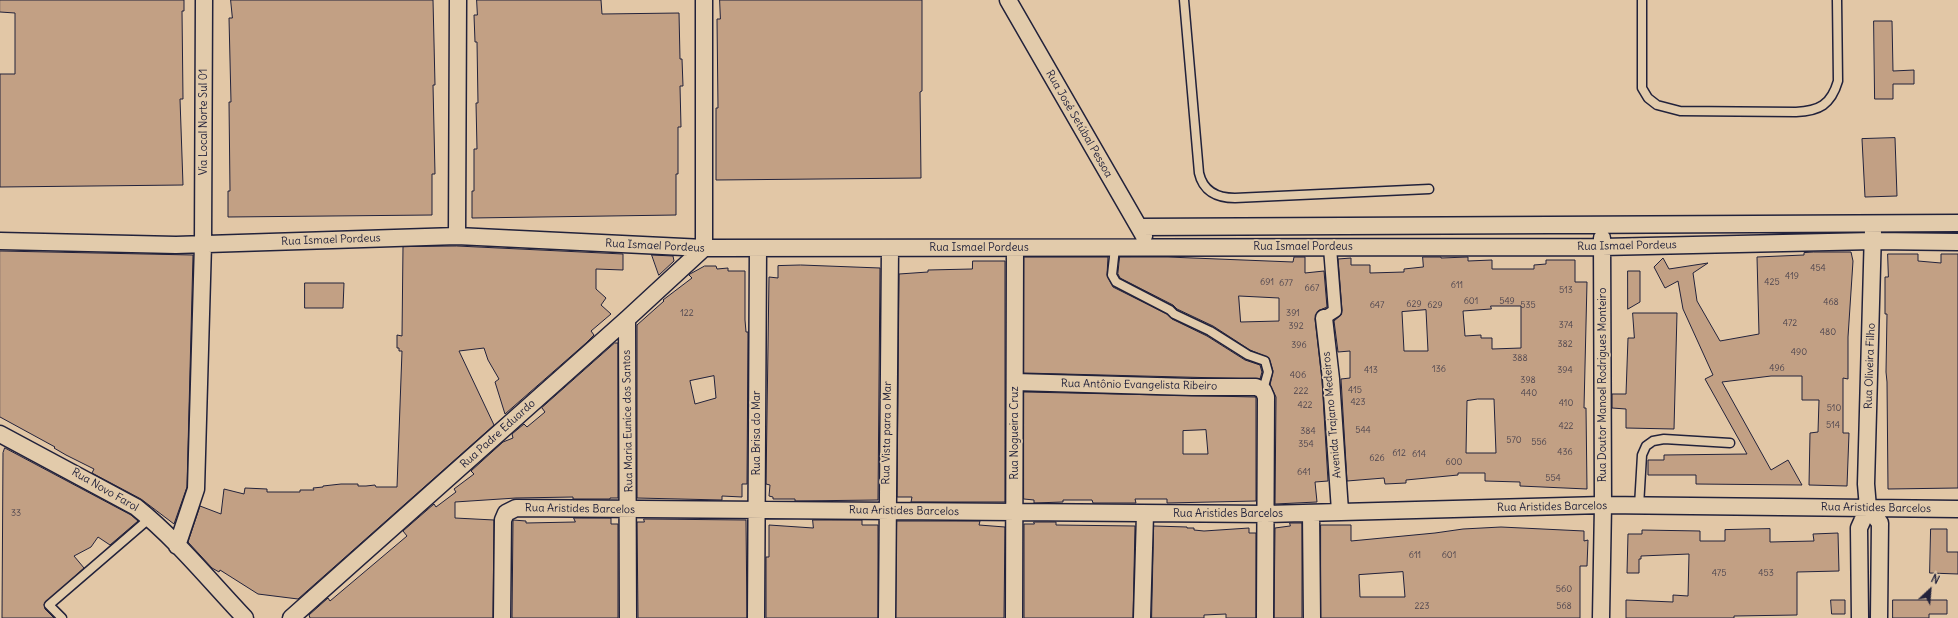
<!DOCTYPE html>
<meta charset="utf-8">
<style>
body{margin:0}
#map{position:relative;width:1958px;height:618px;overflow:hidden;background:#e2c7a6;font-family:Delius,sans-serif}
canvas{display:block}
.north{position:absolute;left:1910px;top:570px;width:40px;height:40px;-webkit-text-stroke:3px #e2cbab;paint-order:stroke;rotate:26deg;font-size:11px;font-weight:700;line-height:16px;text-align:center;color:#22223b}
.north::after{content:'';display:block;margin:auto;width:14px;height:18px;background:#22223b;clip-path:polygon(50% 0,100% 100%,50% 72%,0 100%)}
</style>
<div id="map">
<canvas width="1958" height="618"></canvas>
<div class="north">N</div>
</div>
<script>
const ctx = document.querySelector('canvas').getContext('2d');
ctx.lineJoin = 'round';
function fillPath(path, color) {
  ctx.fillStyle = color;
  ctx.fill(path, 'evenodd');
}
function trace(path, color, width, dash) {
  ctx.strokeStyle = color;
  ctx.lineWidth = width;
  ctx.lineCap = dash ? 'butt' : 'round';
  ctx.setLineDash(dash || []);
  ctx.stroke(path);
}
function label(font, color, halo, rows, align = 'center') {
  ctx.font = font + ' Delius,sans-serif';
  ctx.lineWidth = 3.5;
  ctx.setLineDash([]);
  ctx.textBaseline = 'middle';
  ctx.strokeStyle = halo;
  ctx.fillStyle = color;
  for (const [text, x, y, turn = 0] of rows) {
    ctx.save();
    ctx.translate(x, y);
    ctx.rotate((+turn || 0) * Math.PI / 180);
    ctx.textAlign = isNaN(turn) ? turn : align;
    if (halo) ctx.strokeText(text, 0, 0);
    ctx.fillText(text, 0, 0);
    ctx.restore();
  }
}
const building = new Path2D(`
 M0,0H184V11H182L183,99H180L183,185L0,187V74H15V13L0,12Z
 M231,0H433L435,85H433L435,174H432V215L228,217V191H230L229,102H231L229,18H232Z
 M477,0H601L602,14L679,13L680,59H682L683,86H680L681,127H678V174H676V215L472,218V191H474V149H477L476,103H478L477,42H475L474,15H477Z
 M720,0H922V91L920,92L921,178L716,180V108H718L717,19H720Z
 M1874,21H1892L1893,71L1914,70V84H1893V99H1875Z
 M1895,138L1897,196L1865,197L1862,139Z
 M457,246L623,254V270L596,269V289L606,298L601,305L611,314L591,331L594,335L586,343L505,414L495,382L499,379L488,360L484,348L459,351L494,425L298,599L258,594L220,570L219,572L212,568L188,542L200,506L221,514L224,489L244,494L245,488L267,489V492H300V490H314L313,488L323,487V486L341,484H358V486H366L375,485L376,487H397L402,351H399V348H397V335L402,336L403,247Z
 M0,251L193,255L187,487L174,524L141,499L92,473L94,469L66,455L54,448L55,447L0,417Z
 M1814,252H1851L1853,261L1848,337V379L1843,378V433H1849L1847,486L1809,485L1810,433L1818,432L1819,400H1802V376H1771L1722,382L1771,470L1788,460L1802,485L1696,484V475H1648V460H1664V455L1747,454L1705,379L1713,375L1683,309L1678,281L1665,288L1654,267L1663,258L1669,269L1708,263L1693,273L1697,301L1720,341L1759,334L1757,257L1804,255V253Z
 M1888,254H1918V261L1941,263V254H1958V488L1888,489L1887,382L1886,372L1887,314H1885V277H1888Z
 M652,255L673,256L674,261L659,275Z
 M1024,257H1108L1107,275L1113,287L1167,314L1172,319L1207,336L1245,360L1260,365L1262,372L1260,379L1024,373Z
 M1120,257H1168L1293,262L1294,257H1305V273L1324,271L1327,307L1318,311L1315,319L1322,380L1328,481L1315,482L1317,502L1275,504L1276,397L1270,385L1273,371L1269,358L1250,350L1213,326L1177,309L1173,305L1120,278L1118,274ZM1239,296L1279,298V321L1241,322Z
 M1423,257H1441V258L1468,257V261L1492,260V269H1534V265L1546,264V260H1575V282H1587L1584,408H1586L1587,489L1520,486V482L1485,481V473H1458V475L1406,480V483L1385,484L1384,478L1347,481L1341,379L1350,378V351L1338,352L1334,321L1341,315L1342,310L1338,259L1351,258V265H1370V273L1404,272V269L1423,267ZM1491,306H1521V348L1492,349V338H1481V335L1465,336L1463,311L1491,309ZM1426,310L1428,351H1404L1402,312ZM1478,399H1494L1496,453H1466L1467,401Z
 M973,261H1005V502H911L912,497H897L899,274L928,272V270L972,269Z
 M801,265L880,268L878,500L795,501V499H773V497L769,496L770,485L766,484L769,277L778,278V266Z
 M705,266H716L717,269L728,268V271H745V320L746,332H748L747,484H742V497L722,496V500L637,498V325L664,301L663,300L692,278L689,275ZM714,376L716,398L695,404L690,381Z
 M1628,271H1640V302L1628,309Z
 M305,283H344L343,308H305Z
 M1633,313H1677L1674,429L1626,428V409L1612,408V394H1626L1628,338H1634Z
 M615,343H618V498H610V499H573V497L516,498L455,502V518L494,520L493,618H310L309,615L328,598L330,601L407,536L403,531L434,504L436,507L456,492L454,489L474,474L471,471L503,442L513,438L512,434L524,424L527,427L545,412L542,408Z
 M1024,392L1256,397V501L1167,503V499H1135L1136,503H1093L1092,500H1063V502L1034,503V500L1024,499ZM1206,430L1208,454H1183V431Z
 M5,448L131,515L138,521L110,545L98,537L91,547L74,556L84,568L44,604L45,609L54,618H2L3,453Z
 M574,518H611V524H618V618H512L513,520L526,521V523L575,522Z
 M644,519L746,520L747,618H638L637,522H644Z
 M813,520H862V525H878V618H766V557H769V525L813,528Z
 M897,521H980L979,525L1005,527L1004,618H896Z
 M1034,522H1056V525L1135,526L1133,618H1024V524H1034Z
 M1290,523H1302V618H1274L1275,528L1290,526Z
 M1321,525H1351V541L1435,533L1463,529L1501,527L1584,531V541L1588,540L1587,566H1580V618H1321ZM1403,572L1405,597H1360L1359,575Z
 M1154,526L1187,527V528H1194V530L1204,531L1249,528V533H1256V618H1226V614L1204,615V618H1152Z
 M1770,529V542L1814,541L1813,534L1838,533L1839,571L1797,572V615L1734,616V618H1626V600L1673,602V595L1688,596L1689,554L1641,556V559H1639V573H1627L1628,534H1642V530L1700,531V541H1725V530Z
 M1931,529H1947V552H1958V574L1930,573Z
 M1831,600H1845V614H1832Z
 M1893,600H1947V614H1929V618H1893Z`);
const service = new Path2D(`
 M1184,0L1199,173C1203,191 1217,198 1235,198L1429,189
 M1642,0V88L1648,98L1657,105L1680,111L1796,112C1819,111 1831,105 1838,81L1837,0
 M1115,248L1112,275L1116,282L1170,310L1174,314L1210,331L1248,355L1265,361L1268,372L1263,390
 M1639,506L1642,455L1646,446L1653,441L1664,439L1730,443
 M62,618L49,605L150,518`);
const pedestrian = new Path2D(`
 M1324,318L1335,311L1330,248`);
const minor = new Path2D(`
 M1008,0L1144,236
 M1139,227L1958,223
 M1873,230L1866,484L1868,508L1880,523L1879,618
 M457,236L458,0
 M0,241L176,245L457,236L704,248L1602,247L1874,241L1958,242
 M1324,318L1331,379L1340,511
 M627,319L628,618
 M1015,382L1192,387H1256L1263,390L1266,397L1265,618
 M0,434L136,507C176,539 209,580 245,618
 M1311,513L1312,618
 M177,546L196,489L203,244L204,0
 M291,618L627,319L704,248V0
 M502,618L503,520L506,513L516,508L1266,514L1603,505L1958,509
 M756,618L758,248
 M887,618L890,248
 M1014,618L1015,248
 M1142,618L1145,514
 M1601,618L1603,505L1602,238
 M1860,618L1859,528L1868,508`);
const numberNames = [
 ["454",1818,268],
 ["419",1792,276],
 ["691",1267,282],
 ["425",1772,282],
 ["677",1286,283],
 ["611",1457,285],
 ["667",1312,288],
 ["513",1566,290],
 ["601",1471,301],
 ["549",1507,301],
 ["468",1831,302],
 ["629",1414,304],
 ["647",1377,305],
 ["629",1435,305],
 ["535",1528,305],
 ["122",687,313],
 ["391",1293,313],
 ["472",1790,323],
 ["374",1566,325],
 ["392",1296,326],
 ["480",1828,332],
 ["382",1565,344],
 ["396",1299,345],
 ["490",1799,352],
 ["388",1520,358],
 ["496",1777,368],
 ["136",1439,369],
 ["413",1371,370],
 ["394",1565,370],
 ["406",1298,375],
 ["398",1528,380],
 ["415",1355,390],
 ["222",1301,391],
 ["440",1529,393],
 ["423",1358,402],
 ["410",1566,403],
 ["422",1305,405],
 ["510",1834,408],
 ["514",1833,425],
 ["422",1566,426],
 ["544",1363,430],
 ["384",1308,431],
 ["570",1514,440],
 ["556",1539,442],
 ["354",1306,444],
 ["436",1565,452],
 ["612",1399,453],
 ["614",1419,454],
 ["626",1377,458],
 ["600",1454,462],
 ["641",1304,472],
 ["554",1553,478],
 ["33",16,513],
 ["611",1415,555],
 ["601",1449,555],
 ["475",1719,573],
 ["453",1766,573],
 ["560",1564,589],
 ["223",1422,606],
 ["568",1564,606]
];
const streetNames = [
 ["Via Local Norte Sul 01",204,122,-90],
 ["Rua José Setúbal Pessoa",1079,124,60],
 ["Rua Ismael Pordeus",331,240,-2],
 ["Rua Ismael Pordeus",655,246,3],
 ["Rua Ismael Pordeus",1627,246,-1],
 ["Rua Ismael Pordeus",1303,247],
 ["Rua Ismael Pordeus",979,248],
 ["Rua Oliveira Filho",1870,366,-88],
 ["Rua Antônio Evangelista Ribeiro",1139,385,1],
 ["Rua Doutor Manoel Rodrigues Monteiro",1603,385,-90],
 ["Avenida Trajano Medeiros",1332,415,-95],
 ["Rua Maria Euníce dos Santos",628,421,-91],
 ["Rua Brisa do Mar",757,433,-90],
 ["Rua Vista para o Mar",887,433,-89],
 ["Rua Nogueira Cruz",1015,433,-90],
 ["Rua Padre Eduardo",498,434,-42],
 ["Rua Novo Farol",105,490,30],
 ["Rua Aristides Barcelos",1552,507,-1],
 ["Rua Aristides Barcelos",1876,508,1],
 ["Rua Aristides Barcelos",580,509,1],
 ["Rua Aristides Barcelos",904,511,1],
 ["Rua Aristides Barcelos",1228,514]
];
fillPath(building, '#c2a084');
trace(building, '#22223b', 1);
trace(service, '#22223b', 11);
trace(pedestrian, '#22223b', 15);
trace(minor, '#22223b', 19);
trace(service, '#e2cbab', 8);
trace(pedestrian, '#e2cbab', 12);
trace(minor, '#e2cbab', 16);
label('9px', '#4a424d', null, numberNames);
label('11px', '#22223b', '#e2cbab', streetNames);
</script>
